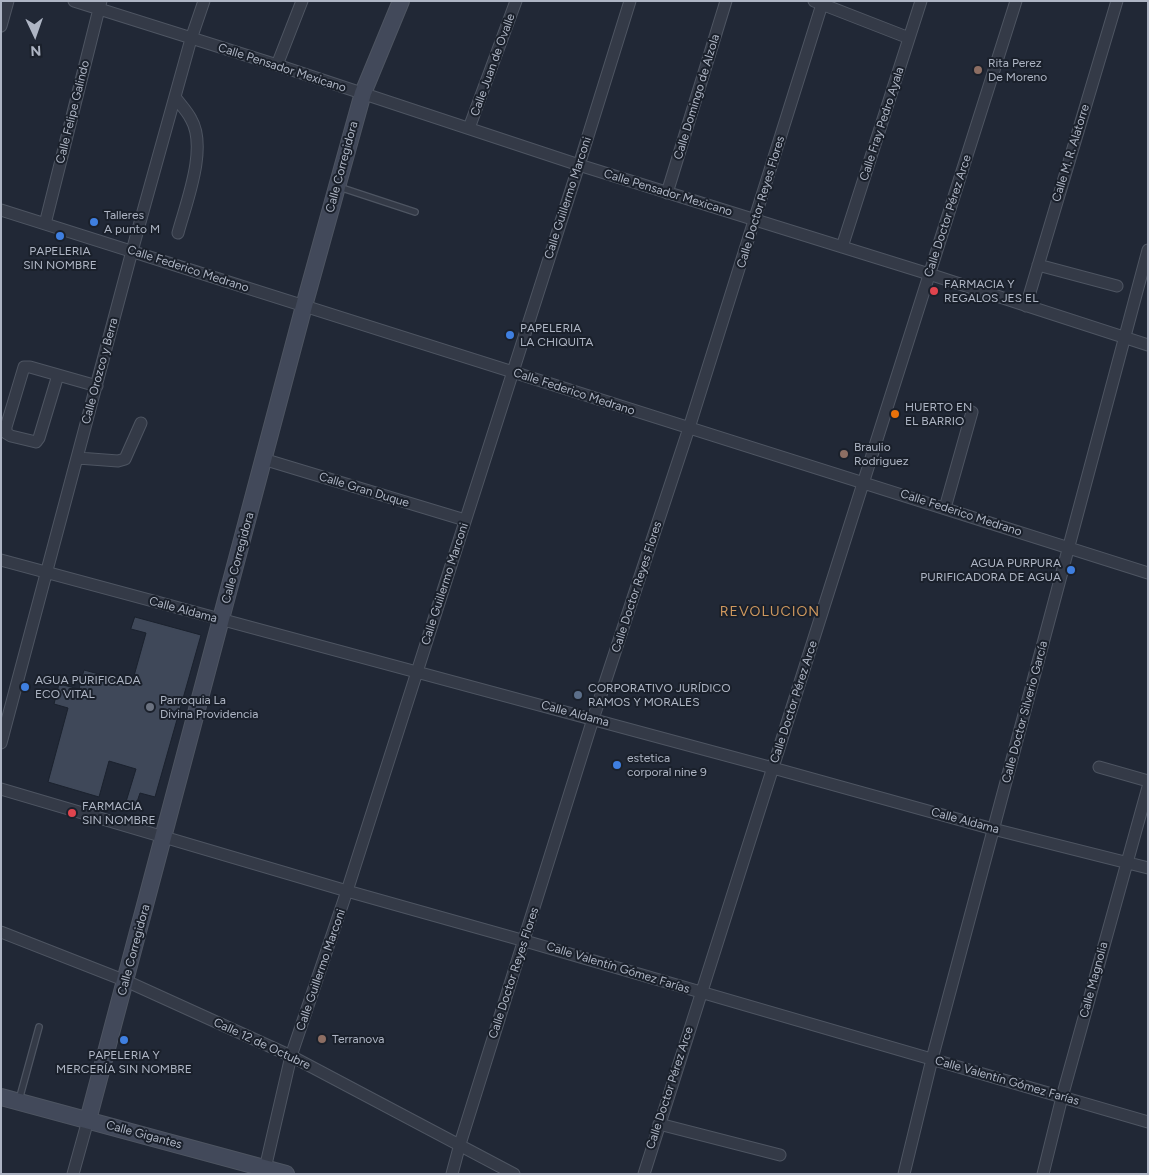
<!DOCTYPE html>
<meta charset="utf-8">
<style>
body{margin:0}
#map{position:relative;width:1149px;height:1175px;overflow:hidden;background:#212836;font-family:Figtree,sans-serif}
canvas{display:block}
.frame{position:absolute;inset:0;border:2px solid #aeb5c4;pointer-events:none}
.north{position:absolute;left:10px;top:10px;width:50px;height:50px;-webkit-text-stroke:4px #1a202b;paint-order:stroke;rotate:177deg;font-size:14px;font-weight:700;line-height:20px;text-align:center;color:#aeb5c4}
.north::after{content:'';display:block;margin:auto;width:18px;height:22px;background:#aeb5c4;clip-path:polygon(50% 0,100% 100%,50% 72%,0 100%)}
</style>
<div id="map">
<canvas width="1149" height="1175"></canvas>
<div class="frame"></div>
<div class="north">N</div>
</div>
<script>
const ctx = document.querySelector('canvas').getContext('2d');
ctx.lineJoin = 'round';
function fillPath(path, color) {
  ctx.fillStyle = color;
  ctx.fill(path, 'evenodd');
}
function trace(path, color, width, dash) {
  ctx.strokeStyle = color;
  ctx.lineWidth = width;
  ctx.lineCap = dash ? 'butt' : 'round';
  ctx.setLineDash(dash || []);
  ctx.stroke(path);
}
function label(font, color, halo, rows, align = 'center') {
  ctx.font = font + ' Figtree,sans-serif';
  ctx.lineWidth = 4;
  ctx.setLineDash([]);
  ctx.textBaseline = 'middle';
  ctx.strokeStyle = halo;
  ctx.fillStyle = color;
  for (const [text, x, y, turn = 0] of rows) {
    ctx.save();
    ctx.translate(x, y);
    ctx.rotate((+turn || 0) * Math.PI / 180);
    ctx.textAlign = isNaN(turn) ? turn : align;
    if (halo) ctx.strokeText(text, 0, 0);
    ctx.fillText(text, 0, 0);
    ctx.restore();
  }
}
const building = new Path2D(`
 M135,617L201,635L155,797L140,793L135,808L125,805L136,769L109,761L99,797L48,782L68,708L54,704L59,684L79,689L84,670L132,683L146,633L131,629Z`);
const lane = new Path2D(`
 M339,187L415,212
 M19,1100L39,1027`);
const street = new Path2D(`
 M74,1L277,65L579,165L929,274L1148,345
 M814,1L909,38
 M1,26L8,1
 M277,65L302,1
 M175,97C180,104 187,111 191,119C208,148 186,203 178,233
 M469,128L516,1
 M667,193L726,1
 M1,210L1148,573
 M45,224L101,1
 M842,247L921,1
 M1038,265L1117,286
 M1026,306L1117,1
 M58,375L39,438L36,442L11,436L6,433V427L24,367H30L97,386
 M78,458L118,461L125,459L141,423
 M263,459L465,520
 M945,508L972,412
 M1,560L773,768L993,829L1148,868
 M1,743L132,251L191,39L204,1
 M1099,767L1148,781
 M1,789L347,891L525,941L1148,1122
 M1,932L126,981L291,1056L514,1174
 M659,1124L780,1155
 M264,1173L291,1056L347,891L579,165L630,1
 M73,1174L88,1120
 M452,1174L460,1144L593,719L689,428L823,1
 M644,1174L1016,1
 M904,1174L932,1059L1148,250
 M1043,1174L1062,1097L1148,787`);
const secondary = new Path2D(`
 M1,1097L286,1174
 M88,1120L304,306L363,93L401,1`);
const markers = [
 [978,70,5,"#8d6e63"],
 [94,222,5,"#3f7fe0"],
 [60,236,5,"#3f7fe0"],
 [934,291,5,"#e0444e"],
 [510,335,5,"#3f7fe0"],
 [895,414,5,"#e8710a"],
 [844,454,5,"#8d6e63"],
 [1071,570,5,"#3f7fe0"],
 [25,687,5,"#3f7fe0"],
 [578,695,5,"#5c6f8a"],
 [150,707,5,"#6b7280"],
 [617,765,5,"#3f7fe0"],
 [72,813,5,"#e0444e"],
 [322,1039,5,"#8d6e63"],
 [124,1040,5,"#3f7fe0"]
];
const poiNames = [
 ["Rita Perez",988,63],
 ["De Moreno",988,77],
 ["Talleres",104,215],
 ["A punto M",104,229],
 ["PAPELERIA",60,251,"center"],
 ["SIN NOMBRE",60,265,"center"],
 ["FARMACIA Y",944,284],
 ["REGALOS JES EL",944,298],
 ["PAPELERIA",520,328],
 ["LA CHIQUITA",520,342],
 ["HUERTO EN",905,407],
 ["EL BARRIO",905,421],
 ["Braulio",854,447],
 ["Rodriguez",854,461],
 ["AGUA PURPURA",1061,563,"right"],
 ["PURIFICADORA DE AGUA",1061,577,"right"],
 ["AGUA PURIFICADA",35,680],
 ["ECO VITAL",35,694],
 ["CORPORATIVO JURÍDICO",588,688],
 ["RAMOS Y MORALES",588,702],
 ["Parroquia La",160,700],
 ["Divina Providencia",160,714],
 ["estetica",627,758],
 ["corporal nine 9",627,772],
 ["FARMACIA",82,806],
 ["SIN NOMBRE",82,820],
 ["Terranova",332,1039],
 ["PAPELERIA Y",124,1055,"center"],
 ["MERCERÍA SIN NOMBRE",124,1069,"center"]
];
const streetNames = [
 ["Calle Juan de Ovalle",493,65,-70],
 ["Calle Pensador Mexicano",282,68,18],
 ["Calle Domingo de Alzola",697,97,-73],
 ["Calle Felipe Galindo",73,112,-76],
 ["Calle Fray Pedro Ayala",882,124,-72],
 ["Calle M. R. Alatorre",1071,153,-73],
 ["Calle Corregidora",342,167,-75],
 ["Calle Pensador Mexicano",668,193,17],
 ["Calle Guillermo Marconi",568,198,-72],
 ["Calle Doctor Reyes Flores",761,202,-73],
 ["Calle Doctor Pérez Arce",948,216,-72],
 ["Calle Federico Medrano",188,269,18],
 ["Calle Orozco y Berra",100,371,-75],
 ["Calle Federico Medrano",574,392,18],
 ["Calle Gran Duque",364,490,17],
 ["Calle Federico Medrano",961,513,18],
 ["Calle Corregidora",238,558,-75],
 ["Calle Guillermo Marconi",445,584,-72],
 ["Calle Doctor Reyes Flores",637,587,-72],
 ["Calle Aldama",183,610,15],
 ["Calle Doctor Pérez Arce",794,702,-72],
 ["Calle Doctor Silverio García",1025,712,-75],
 ["Calle Aldama",575,714,15],
 ["Calle Aldama",965,821,15],
 ["Calle Corregidora",134,950,-75],
 ["Calle Valentín Gómez Farías",618,968,17],
 ["Calle Guillermo Marconi",321,970,-71],
 ["Calle Doctor Reyes Flores",514,973,-72],
 ["Calle Magnolia",1094,980,-75],
 ["Calle 12 de Octubre",262,1044,25],
 ["Calle Valentín Gómez Farías",1007,1081,16],
 ["Calle Doctor Pérez Arce",670,1088,-72],
 ["Calle Gigantes",144,1135,15]
];
const neighbourhoodNames = [
 ["REVOLUCION",770,612]
];
fillPath(building, '#3f4859');
trace(building, '#1b222e', 1);
trace(lane, '#4e5562', 8);
trace(street, '#4e5562', 13);
trace(secondary, '#4e5562', 18);
trace(lane, '#343a47', 5.5);
trace(street, '#343a47', 11);
trace(secondary, '#42495a', 16);
for (const [x, y, r, color] of markers) {
  const dot = new Path2D();
  dot.arc(x, y, r, 0, 2 * Math.PI);
  ctx.fillStyle = color;
  ctx.fill(dot);
  trace(dot, '#1a202b', 2);
}
label('12px', '#aeb5c4', '#1a202b', poiNames, 'left');
label('12px', '#aeb5c4', '#1a202b', streetNames);
ctx.letterSpacing = '1px';
label('14px', '#cf985e', '#1a202b', neighbourhoodNames);
ctx.letterSpacing = '0px';
</script>
